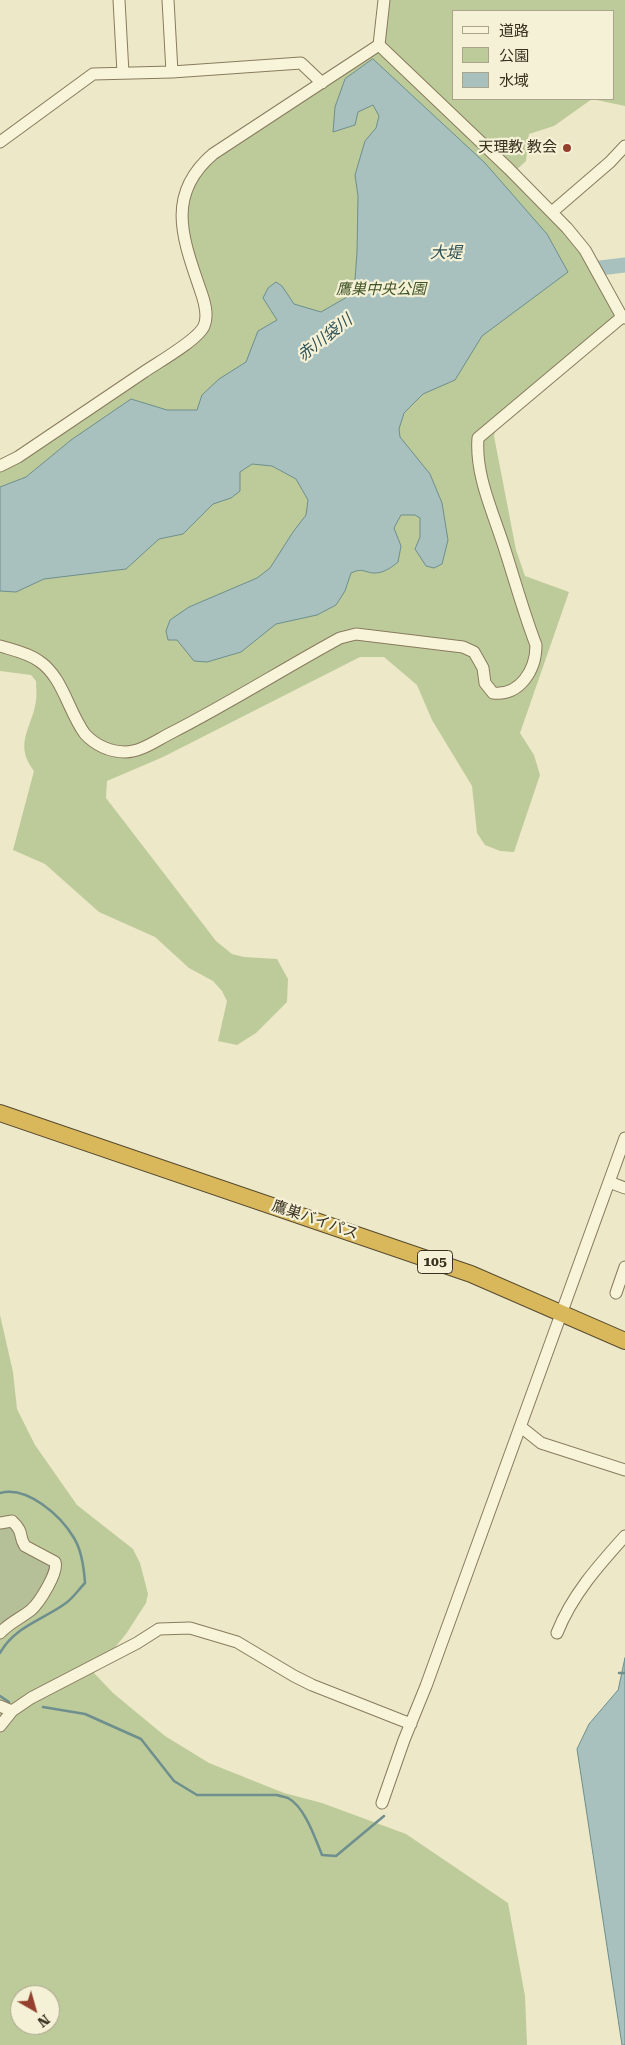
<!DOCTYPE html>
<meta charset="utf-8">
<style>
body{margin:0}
#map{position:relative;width:625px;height:2045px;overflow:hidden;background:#ede8c7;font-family:"Roboto Serif","Noto Sans JP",serif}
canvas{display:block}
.legend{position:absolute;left:452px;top:10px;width:162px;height:90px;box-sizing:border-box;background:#f5f1d6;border:1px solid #aaa48d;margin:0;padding:6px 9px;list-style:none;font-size:15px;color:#393020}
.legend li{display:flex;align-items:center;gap:10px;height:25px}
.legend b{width:25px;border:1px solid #aaa48d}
.north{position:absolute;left:10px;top:1985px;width:50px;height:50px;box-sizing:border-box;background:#f5f1d6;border:1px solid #aaa48d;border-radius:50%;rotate:142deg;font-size:14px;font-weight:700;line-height:20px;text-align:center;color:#393020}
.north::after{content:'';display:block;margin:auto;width:18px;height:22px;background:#95402f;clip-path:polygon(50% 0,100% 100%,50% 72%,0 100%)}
</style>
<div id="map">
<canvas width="625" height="2045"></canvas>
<ul class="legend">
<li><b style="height:6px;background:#f8f4da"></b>道路</li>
<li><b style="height:14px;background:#bdcb9b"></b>公園</li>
<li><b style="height:14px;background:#a8c1be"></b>水域</li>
</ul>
<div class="north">N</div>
</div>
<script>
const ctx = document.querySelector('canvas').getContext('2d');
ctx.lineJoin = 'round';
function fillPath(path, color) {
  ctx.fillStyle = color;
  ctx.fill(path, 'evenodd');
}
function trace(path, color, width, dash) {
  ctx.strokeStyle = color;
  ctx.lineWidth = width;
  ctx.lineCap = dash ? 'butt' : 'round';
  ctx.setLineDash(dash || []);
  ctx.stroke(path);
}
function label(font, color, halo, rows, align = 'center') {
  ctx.font = font + ' "Roboto Serif","Noto Sans JP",serif';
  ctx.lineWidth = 4.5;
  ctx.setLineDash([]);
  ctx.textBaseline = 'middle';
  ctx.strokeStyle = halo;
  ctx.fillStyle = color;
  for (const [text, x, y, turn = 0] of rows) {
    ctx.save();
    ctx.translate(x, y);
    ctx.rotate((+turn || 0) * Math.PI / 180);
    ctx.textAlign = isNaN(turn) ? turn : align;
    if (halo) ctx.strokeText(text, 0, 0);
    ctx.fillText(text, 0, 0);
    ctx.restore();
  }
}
const green = new Path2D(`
 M384,0H625V106L592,99L554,126L529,134L526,161L513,173L567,228L622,317L498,422L494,436L516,550L525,576L569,592L520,733L534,755L540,775L514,852L500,851L485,845L477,833L472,786L432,720L417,685L384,657H360L163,757L107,781L106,798L216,941L232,954L244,957L277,959L288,979L287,1002L256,1033L237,1045L218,1041L227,1001L222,991L213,981L189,968L155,937L99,912L45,864L13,850L34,771C13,744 32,728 36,701C37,694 36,687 36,681L31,675L0,671V466L204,327L181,210L204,162L378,45ZM454,11H614V99H454Z
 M0,1315L13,1372L17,1409L35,1445L77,1505L133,1549L140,1563L148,1594L146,1603L126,1634L94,1673L113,1693L165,1736L209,1763L284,1793L322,1803L406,1834L508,1903L525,1996L527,2045H0ZM20,1995H50V2025H20Z`);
const cemetery = new Path2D(`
 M7,1521L22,1542L55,1562L33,1608L0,1633V1523Z`);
const water = new Path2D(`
 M373,59L485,163L547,234L568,272L482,336L455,380L423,394L404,413L399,429L400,437L430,474L442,503L448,540L442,564L434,568L426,566L415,549L420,537V518L415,515H401L394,528L401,546L398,562C392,567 384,573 375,573C364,573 364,567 351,573L345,591L336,605L317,615L276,624L241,652L207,662L194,661L177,640H168L166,631L170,620L189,607L257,578L270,568L293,532L306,515L308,500L296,479L272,466L252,464L240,472V491L231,498L213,504L183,534L159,539L126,569L44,579L16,592L0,591V487L26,477L71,440L131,399L167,410H197L202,395L219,379L246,362L258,331L277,320L263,298L268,288L276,282L282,286L294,304L321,312L354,293L357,252L358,196L355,175L365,141L376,128L379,116L373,105L358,112L355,125L333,132L335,107L345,79Z
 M625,1658V2045H622L577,1749L589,1724L618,1690Z`);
const stream = new Path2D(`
 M0,1493C27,1485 61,1516 74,1538C82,1551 84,1568 85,1583C79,1589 73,1598 66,1603C43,1620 15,1626 0,1653
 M619,1673H625
 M0,1696L9,1702
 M43,1707L85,1714L141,1739L174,1781L197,1795H277C280,1796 285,1797 288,1798C305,1807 315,1838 322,1855L336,1856L384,1816`);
const river = new Path2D(`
 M600,268L625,265`);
const minor = new Path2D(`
 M119,0L123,73
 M168,0L172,72
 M379,45L509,169L567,228L585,250L622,317L625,318
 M0,142L93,74L172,72L301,63L322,83
 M552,212L610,162L625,146
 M0,466L18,457C60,429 102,400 144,372C157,363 198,340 204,326C209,315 204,300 200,289C183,239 165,195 213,154L379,45L384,0
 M0,646C13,650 28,653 39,661C63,677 68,711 85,734C95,745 110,752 125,752C141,752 157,740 171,733C228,704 283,669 340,638L356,634L463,647L474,652L483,668L485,683L493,693C520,696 536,670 536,645C524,614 515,581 505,550C494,514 475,476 478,438L622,317
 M609,1182L625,1188
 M616,1293L625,1267
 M521,1427L541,1443L625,1470
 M0,1523L12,1521C25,1533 18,1536 25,1546L55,1562C59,1572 39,1603 31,1610C21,1618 9,1623 0,1633
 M557,1633C572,1595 598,1566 625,1536
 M0,1706L12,1711
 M0,1726L12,1711L31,1698L137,1643L159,1629L190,1628L237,1642L294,1676L312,1685L411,1724
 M382,1803L404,1740L426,1686L625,1138`);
const highway = new Path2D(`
 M0,1113L471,1274L625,1341`);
const markers = [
 [567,148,5,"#95402f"]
];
const shields = [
 [435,1262,35]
];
const shieldNames = [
 ["105",435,1262]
];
const poiNames = [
 ["天理教 教会",557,148]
];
const parkNames = [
 ["鷹巣中央公園",381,290]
];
const streetNames = [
 ["鷹巣バイパス",315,1220,19]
];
const waterNames = [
 ["大堤",446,253],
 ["赤川袋川",325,338,-38]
];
fillPath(green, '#bdcb9b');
fillPath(cemetery, '#b5c099');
fillPath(water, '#a8c1be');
trace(water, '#6e8f8d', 1);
trace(stream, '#6e8f8d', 2.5);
trace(river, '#a8c1be', 15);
trace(minor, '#887b5d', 13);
trace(highway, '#564930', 18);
trace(minor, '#f8f4da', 11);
trace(highway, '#d9b85b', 16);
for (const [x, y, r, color] of markers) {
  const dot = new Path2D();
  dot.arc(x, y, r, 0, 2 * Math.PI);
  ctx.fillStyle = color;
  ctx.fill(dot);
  trace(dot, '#f5f1d6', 2);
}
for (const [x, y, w] of shields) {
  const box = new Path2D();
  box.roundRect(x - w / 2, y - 11.5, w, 23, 4);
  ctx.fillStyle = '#f5f1d6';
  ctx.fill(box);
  trace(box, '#393020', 1);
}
label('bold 14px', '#393020', null, shieldNames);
label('15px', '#393020', '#f5f1d6', poiNames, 'right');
label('italic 15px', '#415427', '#f5f1d6', parkNames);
label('15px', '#393020', '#f5f1d6', streetNames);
label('italic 16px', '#305358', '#f5f1d6', waterNames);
</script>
